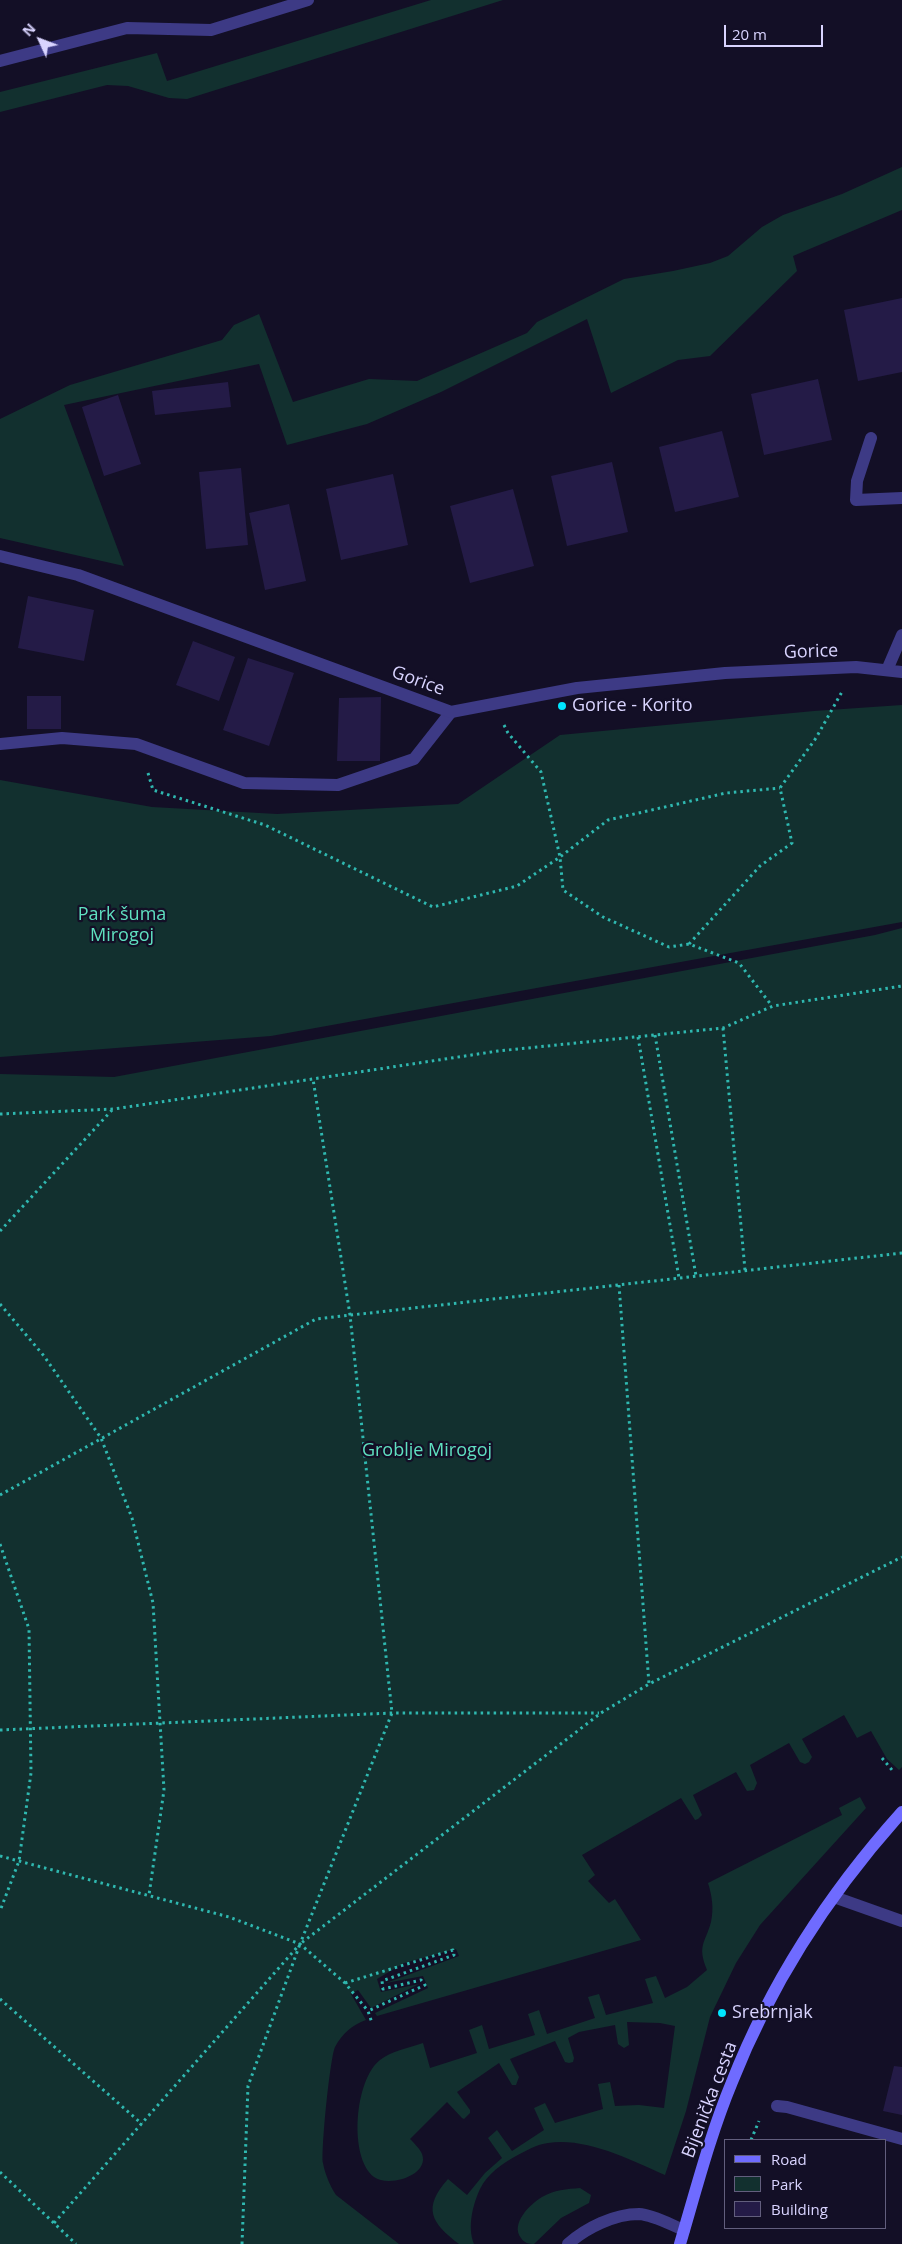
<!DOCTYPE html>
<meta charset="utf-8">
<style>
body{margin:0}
#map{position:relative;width:902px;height:2244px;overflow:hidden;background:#130f26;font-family:"Open Sans",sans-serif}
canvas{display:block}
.legend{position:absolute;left:724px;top:2139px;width:162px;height:90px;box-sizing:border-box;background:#130f26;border:1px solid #625e7d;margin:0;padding:6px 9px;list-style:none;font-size:15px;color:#d9d4ff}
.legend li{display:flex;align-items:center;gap:10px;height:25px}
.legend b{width:25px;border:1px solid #625e7d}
.north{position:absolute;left:15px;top:15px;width:50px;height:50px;-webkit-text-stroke:4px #130f26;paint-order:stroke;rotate:313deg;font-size:14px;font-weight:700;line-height:20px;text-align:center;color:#d9d4ff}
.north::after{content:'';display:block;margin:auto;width:18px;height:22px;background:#d9d4ff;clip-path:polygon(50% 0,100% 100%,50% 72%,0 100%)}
.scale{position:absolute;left:724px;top:25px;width:99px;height:22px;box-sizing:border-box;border:2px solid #d9d4ff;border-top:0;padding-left:6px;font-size:15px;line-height:18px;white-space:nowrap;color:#d9d4ff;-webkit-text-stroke:4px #130f26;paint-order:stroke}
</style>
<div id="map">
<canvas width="902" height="2244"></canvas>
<ul class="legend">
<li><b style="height:6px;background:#6f6bff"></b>Road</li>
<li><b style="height:14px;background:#12302f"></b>Park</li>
<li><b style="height:14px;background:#241b47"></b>Building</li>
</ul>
<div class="north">N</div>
<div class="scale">20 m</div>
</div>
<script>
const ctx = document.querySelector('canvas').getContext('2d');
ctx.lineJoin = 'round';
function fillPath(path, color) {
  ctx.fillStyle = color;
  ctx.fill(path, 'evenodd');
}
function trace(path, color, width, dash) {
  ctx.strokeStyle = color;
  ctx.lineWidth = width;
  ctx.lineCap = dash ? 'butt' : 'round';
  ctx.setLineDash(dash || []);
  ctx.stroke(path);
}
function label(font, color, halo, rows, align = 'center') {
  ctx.font = font + ' "Open Sans",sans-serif';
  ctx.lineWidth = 4.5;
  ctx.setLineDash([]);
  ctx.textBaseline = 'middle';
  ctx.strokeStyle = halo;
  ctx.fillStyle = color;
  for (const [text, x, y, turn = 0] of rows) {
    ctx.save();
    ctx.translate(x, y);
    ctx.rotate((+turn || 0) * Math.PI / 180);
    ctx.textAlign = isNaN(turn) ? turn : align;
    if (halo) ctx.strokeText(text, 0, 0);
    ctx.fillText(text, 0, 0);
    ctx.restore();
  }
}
const green = new Path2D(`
 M431,0H503L187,99L169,98L128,86L107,85L0,112V92L157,53L167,81Z
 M902,167V210L793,256L797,271L710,356L678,360L611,393L587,319L441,392L367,424L287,445L259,364L64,405L124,566L0,538V419L70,385L222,340L234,325L259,314L293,402L369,379L417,381L527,333L537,322L624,279L673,271L710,263L728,256L762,227L783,215L842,194Z
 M902,705V922L271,1036L0,1057V780L152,807L277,814L458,804L560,735L814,711Z
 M902,928V1767L899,1770L887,1759L871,1731L857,1738L844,1715L802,1739L812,1757L809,1762L805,1764L800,1762L789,1743L750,1765L757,1783L754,1790L747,1791L736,1772L693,1795L702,1815L698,1819L695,1820L681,1798L582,1855L595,1875L588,1881L609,1903L615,1899L641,1940L377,2016L375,2013L428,1988L423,1976L386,1983L459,1956L456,1949L404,1963L377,1979L381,1992L419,1984L371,2008L358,1990L351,1994L366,2020C352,2025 342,2034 335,2047C330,2058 321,2150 323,2163C325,2174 330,2186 336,2195L399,2244H0V1074L114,1077L875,935Z
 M860,1797L866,1808L760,1925L736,1963L710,2017L686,2111L665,2175C631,2160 586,2137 548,2143C537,2144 526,2151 516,2156C502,2164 488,2173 480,2189C473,2204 467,2227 474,2244H459C431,2223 422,2208 448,2179L467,2195L485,2173L502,2158L488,2138L497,2130L512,2151L544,2130L534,2108L545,2103L555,2123L603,2109L598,2084L610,2082L615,2106L639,2105L664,2108L675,2026L660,2023L627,2022L629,2045L624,2048L618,2044L615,2025L579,2032L568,2038L574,2058L573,2062L569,2063L565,2062L555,2041L510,2059L519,2077L516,2085H512L499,2063L457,2092L470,2110V2113L464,2119L462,2118L447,2102L410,2139C414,2143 420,2149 422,2154C430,2175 389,2188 374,2177C348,2157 355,2079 380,2060C391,2051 409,2048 423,2043L430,2068L477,2053L469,2030L482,2025L489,2049L535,2035L528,2014L539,2010L547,2034L595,2018L588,1997L599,1994L606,2015L653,2003L645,1979L656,1976L665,1998L687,1987L707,1970C697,1945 705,1944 711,1922C714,1908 712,1896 708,1883L842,1815L839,1808Z
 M580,2188L591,2195L589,2203L561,2218L534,2244C529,2244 524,2243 521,2238C510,2224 530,2204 542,2197C554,2190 567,2189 580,2188Z`);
const building = new Path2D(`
 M902,298V372L858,381L844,310Z
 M818,379L832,440L764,455L751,394Z
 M228,382L231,407L155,415L152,391Z
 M118,395L141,464L104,476L82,407Z
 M722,431L739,497L675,512L659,447Z
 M612,462L628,532L567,546L551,476Z
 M241,468L248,545L206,549L199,472Z
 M393,474L408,545L341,560L326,489Z
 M513,489L534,566L470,583L450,506Z
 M289,504L306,581L265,590L249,513Z
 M28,596L94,610L84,661L18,648Z
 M193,641L235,657L219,701L176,685Z
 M248,658L294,673L269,746L223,730Z
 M27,696H61V729H27Z
 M381,697L380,761H337L339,698Z
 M894,2066L902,2067V2115L883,2111Z`);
const path = new Path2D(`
 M504,725L508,733L541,772L560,857L563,890L603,917L669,947L689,944L739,963L772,1006
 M148,773L153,790L265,825L433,907L517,886L560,857L608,820L726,793L780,788
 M689,944L760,866L792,843L780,788L816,738L843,690
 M723,1028L745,1270
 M655,1035L696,1276
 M638,1037L679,1278
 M0,1114L114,1109L498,1051L723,1028L773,1006L902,986
 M0,1231L113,1109
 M619,1285L649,1684
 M0,1304L44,1356L101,1438L132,1518L153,1603L164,1790L149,1895
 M0,1495L316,1319L902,1253
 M0,1544L29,1629L31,1773L19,1861L0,1911
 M0,1730L392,1713H599
 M882,1758L892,1770
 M0,1856L229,1917L300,1944L345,1983L368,2011L372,2023
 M345,1983L453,1950L454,1955L382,1981L383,1989L421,1980L425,1985L368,2011
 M0,1999L142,2124
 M751,2140L759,2121
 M0,2172L76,2244
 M54,2223L300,1944L392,1713L350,1315L313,1079
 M242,2244L248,2086L300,1944L601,1713L649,1684L902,1557`);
const service = new Path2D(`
 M871,438L857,481L856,500L902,498
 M0,744L62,738L136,744L244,783L338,785L414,759L451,712
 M834,1897L902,1921
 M568,2244C586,2228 614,2214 639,2214C654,2215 671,2225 684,2230`);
const minor = new Path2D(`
 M0,61L127,28L211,30L308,0
 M0,556L78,575L451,712L577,688L725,673L856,667L902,672
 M887,670L902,635
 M777,2106L787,2107L902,2139`);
const secondary = new Path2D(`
 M680,2244C696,2190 710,2135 732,2082C771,1983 831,1891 902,1812`);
const markers = [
 [562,706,5,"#00e5ff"],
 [722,2013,5,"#00e5ff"]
];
const streetNames = [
 ["Gorice",811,652,-2],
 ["Gorice",418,681,20],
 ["Bijenička cesta",710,2100,-69]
];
const poiNames = [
 ["Gorice - Korito",572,706],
 ["Srebrnjak",732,2013]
];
const parkNames = [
 ["Park šuma",122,915],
 ["Mirogoj",122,936],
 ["Groblje Mirogoj",427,1451]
];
fillPath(green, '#12302f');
fillPath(building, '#241b47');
trace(path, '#2fb8b0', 3, [2.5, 4]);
trace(service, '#3d3a85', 12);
trace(minor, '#3d3a85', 12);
trace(secondary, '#6f6bff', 12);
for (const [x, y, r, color] of markers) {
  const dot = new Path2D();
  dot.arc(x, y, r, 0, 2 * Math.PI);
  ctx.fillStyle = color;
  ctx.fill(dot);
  trace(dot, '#130f26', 2);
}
label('18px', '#d9d4ff', '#130f26', streetNames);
label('18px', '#d9d4ff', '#130f26', poiNames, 'left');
label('18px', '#5fe0c0', '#130f26', parkNames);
</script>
